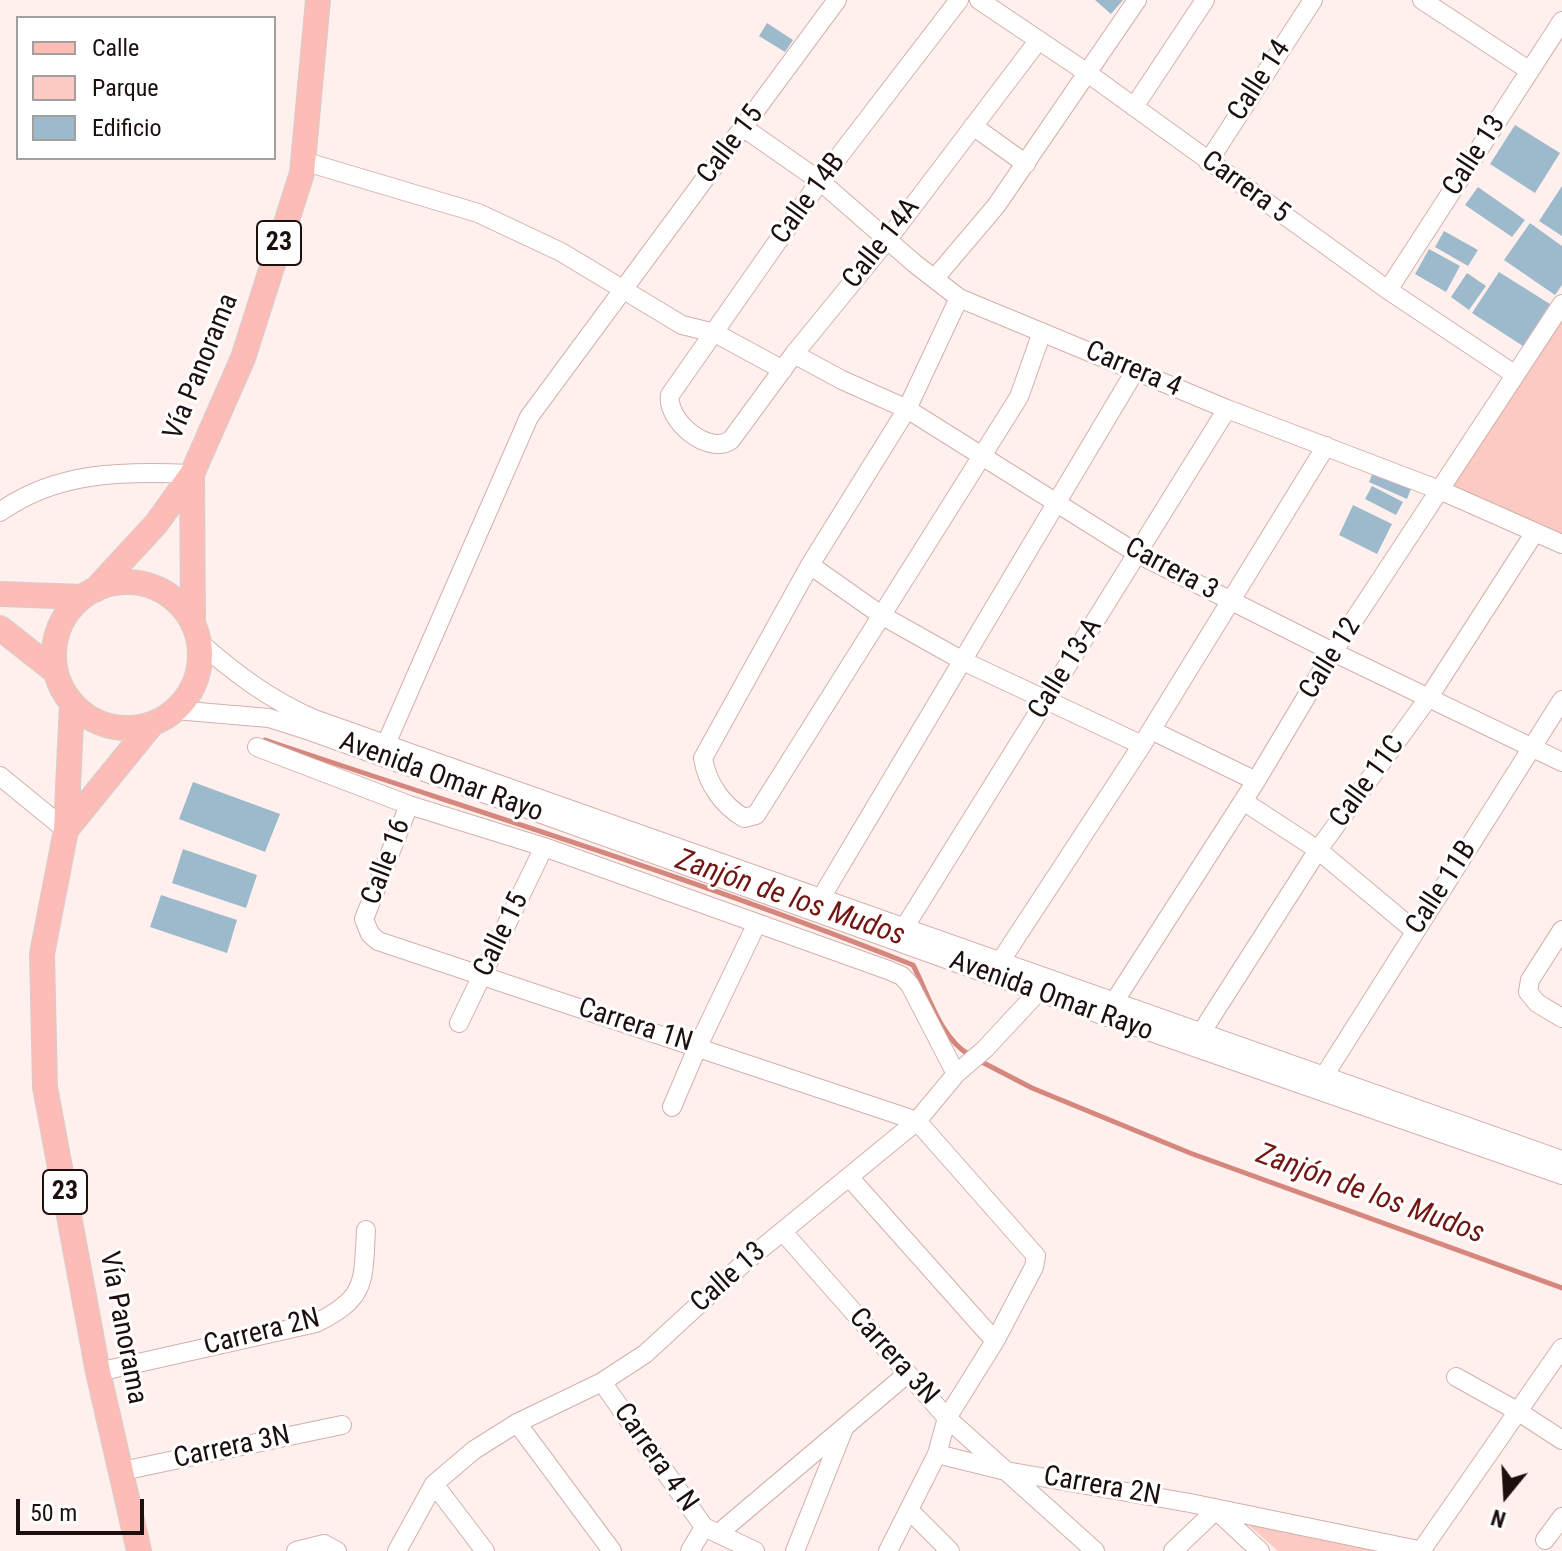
<!DOCTYPE html>
<meta charset="utf-8">
<style>
body{margin:0}
#map{position:relative;width:1562px;height:1551px;overflow:hidden;background:#fff0ed;font-family:"Roboto Condensed",sans-serif}
canvas{display:block}
.legend{position:absolute;left:16px;top:16px;width:260px;height:144px;box-sizing:border-box;background:#fff;border:2px solid #a49f9f;margin:0;padding:10px 14px;list-style:none;font-size:24px;color:#1c100e}
.legend li{display:flex;align-items:center;gap:16px;height:40px}
.legend b{width:40px;border:2px solid #a49f9f}
.north{position:absolute;left:1466px;top:1455px;width:80px;height:80px;-webkit-text-stroke:6px #fff;paint-order:stroke;rotate:198deg;font-size:22px;font-weight:700;line-height:32px;text-align:center;color:#1c100e}
.north::after{content:'';display:block;margin:auto;width:28px;height:36px;background:#1c100e;clip-path:polygon(50% 0,100% 100%,50% 72%,0 100%)}
.scale{position:absolute;left:16px;top:1499px;width:128px;height:36px;box-sizing:border-box;border:4px solid #1c100e;border-top:0;padding-left:10px;font-size:24px;line-height:28px;white-space:nowrap;color:#1c100e;-webkit-text-stroke:6px #fff;paint-order:stroke}
</style>
<div id="map">
<canvas width="1562" height="1551"></canvas>
<ul class="legend">
<li><b style="height:10px;background:#fdbcb5"></b>Calle</li>
<li><b style="height:22px;background:#fbcac3"></b>Parque</li>
<li><b style="height:22px;background:#9dbacd"></b>Edificio</li>
</ul>
<div class="north">N</div>
<div class="scale">50 m</div>
</div>
<script>
const ctx = document.querySelector('canvas').getContext('2d');
ctx.lineJoin = 'round';
function fillPath(path, color) {
  ctx.fillStyle = color;
  ctx.fill(path, 'evenodd');
}
function trace(path, color, width, dash) {
  ctx.strokeStyle = color;
  ctx.lineWidth = width;
  ctx.lineCap = dash ? 'butt' : 'round';
  ctx.setLineDash(dash || []);
  ctx.stroke(path);
}
function label(font, color, halo, rows, align = 'center') {
  ctx.font = font + ' "Roboto Condensed",sans-serif';
  ctx.lineWidth = 6;
  ctx.setLineDash([]);
  ctx.textBaseline = 'middle';
  ctx.strokeStyle = halo;
  ctx.fillStyle = color;
  for (const [text, x, y, turn = 0] of rows) {
    ctx.save();
    ctx.translate(x, y);
    ctx.rotate((+turn || 0) * Math.PI / 180);
    ctx.textAlign = isNaN(turn) ? turn : align;
    if (halo) ctx.strokeText(text, 0, 0);
    ctx.fillText(text, 0, 0);
    ctx.restore();
  }
}
const green = new Path2D(`
 M1562,304V544L1442,491Z
 M1246,1523L1393,1551H1278Z`);
const stream = new Path2D(`
 M265,740C481,813 701,880 913,965C928,993 941,1040 970,1055
 M978,1060L1032,1088L1190,1153L1562,1288`);
const building = new Path2D(`
 M1095,0H1123L1111,14Z
 M767,23L793,40L785,52L759,36Z
 M1515,125L1560,153L1535,193L1490,164Z
 M1562,186V236L1539,221Z
 M1478,187L1525,220L1512,237L1465,205Z
 M1530,223L1562,246V285L1555,295L1504,260Z
 M1444,231L1478,250L1468,266L1435,247Z
 M1429,249L1460,266L1446,292L1415,274Z
 M1499,272L1550,304L1523,346L1472,313Z
 M1467,273L1486,286L1469,310L1451,297Z
 M1374,470L1412,486L1407,499L1369,482Z
 M1372,486L1403,502L1396,515L1365,499Z
 M1353,505L1392,524L1377,554L1339,535Z
 M193,782L280,814L265,852L179,819Z
 M183,849L257,875L246,908L172,883Z
 M161,895L237,920L227,953L150,927Z`);
const minor = new Path2D(`
 M959,0L820,181L670,395C666,420 708,456 731,440L794,354L888,239L1038,41
 M979,0L1086,72L1388,290L1514,374
 M1422,0L1530,71
 M1134,107L1205,0
 M973,126L1026,164
 M744,128L820,181L914,263L959,298L1227,409L1442,491L1562,544
 M303,161L478,213L561,252L682,325L715,333L783,370
 M1208,162L1313,0
 M935,278L996,206L1137,0
 M1388,290L1562,21
 M959,298L907,409L810,565L703,758C707,783 722,805 744,818L756,815L1019,397L1042,332
 M794,354L842,380L907,409L1138,554L1333,652L1562,762
 M0,512C57,471 125,471 192,474
 M810,565L881,615L963,661L1142,745
 M199,642C237,675 269,699 314,719L1562,1160
 M175,710L269,718L310,731L1108,1017L1562,1175
 M1151,730L1256,781
 M386,744L529,417L837,0
 M257,747L409,805L544,847L888,970L902,976L910,985L956,1074
 M0,776L66,830
 M1243,801L1318,850L1415,931
 M409,805L364,919L370,934L378,941L917,1121L1036,1256L1034,1267L995,1341
 M821,898L1135,371
 M904,928L1227,409
 M1562,930L1530,980L1528,992L1537,1003L1562,1018
 M1000,962L1142,745L1326,446
 M1110,1013L1114,1002L1256,781L1333,652L1562,304
 M459,1023L544,847
 M1201,1033L1318,850L1429,697L1535,532
 M1324,1076L1562,700
 M672,1107L698,1046L757,923
 M849,1177L995,1341L947,1418L1006,1471L1190,1503L1423,1551
 M783,1232L947,1418L937,1454L888,1551
 M98,1372L316,1323C367,1298 363,1282 366,1230
 M1456,1377L1519,1412L1562,1440
 M602,1382L704,1527L755,1551
 M517,1423L612,1551
 M937,1454L1006,1471L1095,1551
 M122,1471L342,1425
 M434,1484L485,1551
 M909,1510L950,1551
 M1216,1510L1260,1551
 M719,1533L907,1374
 M1545,1540L1562,1517
 M296,1551L324,1544L337,1551
 M397,1551L434,1484L474,1450L517,1423L602,1382L645,1354L745,1262L917,1121L956,1074L985,1049L1038,992L1041,984
 M690,1551L704,1527
 M795,1551L843,1431
 M1173,1551L1216,1510
 M1421,1551L1562,1348`);
const major = new Path2D(`
 M192,474L193,624
 M54 655a73 73 0 1 1 146 0a73 73 0 1 1-146 0Z
 M95,590L156,524L192,474L243,358L302,173L318,0
 M0,594L83,597
 M0,628L56,672
 M72,703L66,830L42,954L45,1087L98,1372L139,1551
 M66,830L152,724`);
const shields = [
 [279,243,44],
 [65,1192,44]
];
const shieldNames = [
 ["23",279,243],
 ["23",65,1192]
];
const streetNames = [
 ["Calle 14",1260,81,-57],
 ["Calle 15",731,145,-53],
 ["Calle 13",1475,156,-57],
 ["Carrera 5",1245,188,36],
 ["Calle 14B",809,199,-54],
 ["Calle 14A",882,244,-52],
 ["Vía Panorama",202,367,-68],
 ["Carrera 4",1133,370,23],
 ["Carrera 3",1171,570,28],
 ["Calle 12",1331,659,-58],
 ["Calle 13-A",1066,669,-58],
 ["Avenida Omar Rayo",441,778,20],
 ["Calle 11C",1368,782,-54],
 ["Calle 16",387,862,-69],
 ["Calle 11B",1442,888,-57],
 ["Calle 15",502,935,-64],
 ["Avenida Omar Rayo",1051,997,20],
 ["Carrera 1N",635,1026,18],
 ["Calle 13",729,1278,-42],
 ["Vía Panorama",122,1328,79],
 ["Carrera 2N",262,1333,-14],
 ["Carrera 3N",893,1357,48],
 ["Carrera 3N",232,1448,-12],
 ["Carrera 4 N",655,1458,55],
 ["Carrera 2N",1102,1487,10]
];
const waterNames = [
 ["Zanjón de los Mudos",790,899,19],
 ["Zanjón de los Mudos",1370,1195,20]
];
fillPath(green, '#fbcac3');
trace(stream, '#d5877e', 5);
fillPath(building, '#9dbacd');
trace(minor, '#d3b0ab', 20);
trace(major, '#d2cfcf', 26);
trace(minor, '#fff', 18);
trace(major, '#fdbcb5', 24);
for (const [x, y, w] of shields) {
  const box = new Path2D();
  box.roundRect(x - w / 2, y - 22, w, 44, 6);
  ctx.fillStyle = '#fff';
  ctx.fill(box);
  trace(box, '#1c100e', 2);
}
label('bold 26px', '#1c100e', null, shieldNames);
label('28px', '#1c100e', '#fff', streetNames);
label('italic 30px', '#721613', '#fff', waterNames);
</script>
